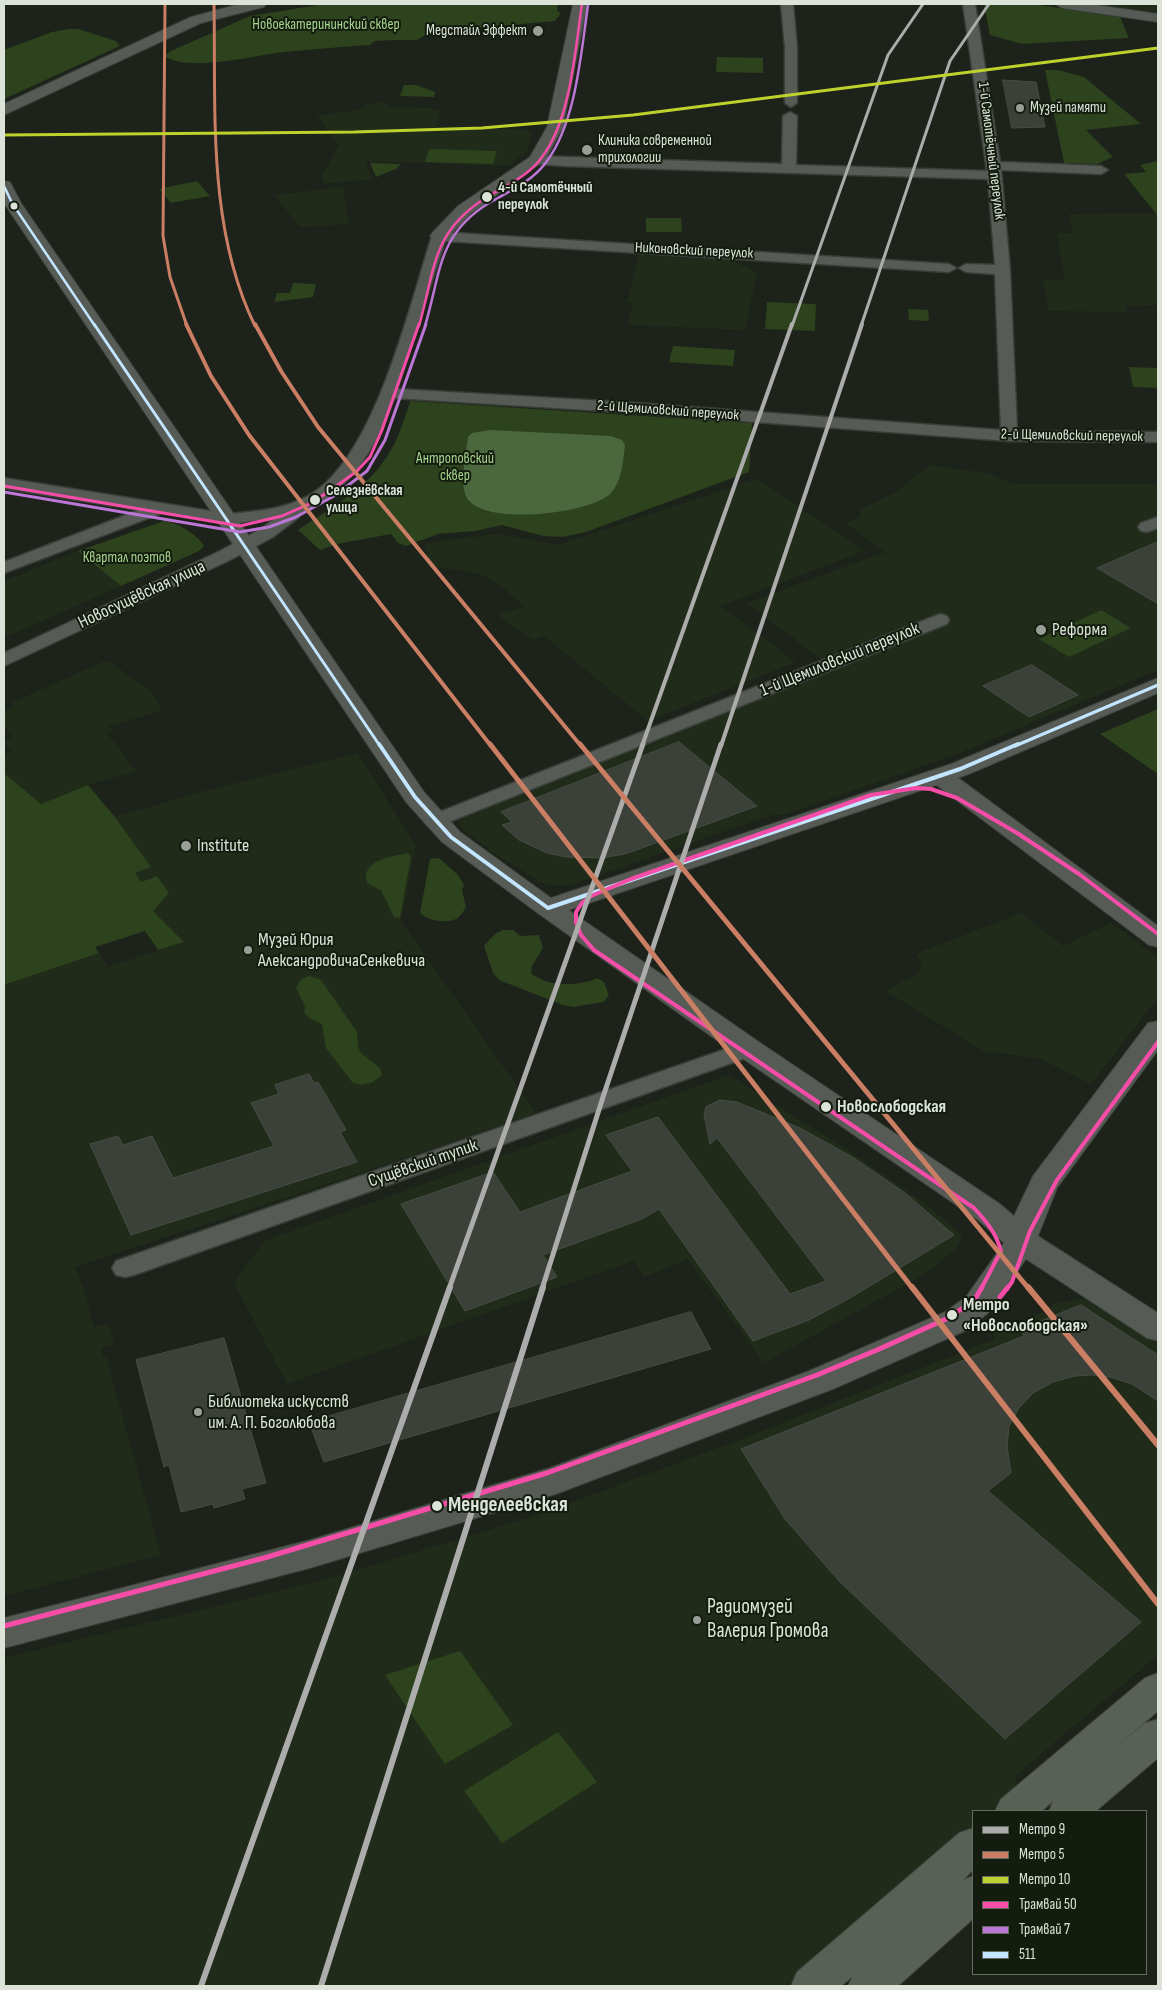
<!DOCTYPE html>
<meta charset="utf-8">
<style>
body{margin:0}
#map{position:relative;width:1162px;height:1990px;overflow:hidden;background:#1d221a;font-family:"Sofia Sans Condensed",sans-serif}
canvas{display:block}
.frame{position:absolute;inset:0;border:5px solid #dce3d9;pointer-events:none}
.legend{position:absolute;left:972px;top:1810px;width:175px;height:165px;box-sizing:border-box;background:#131c0e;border:1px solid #636c5f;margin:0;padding:6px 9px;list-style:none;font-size:15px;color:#dce3d9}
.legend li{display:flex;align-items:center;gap:10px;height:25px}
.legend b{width:25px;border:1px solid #636c5f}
</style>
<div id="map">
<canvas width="1162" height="1990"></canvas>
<div class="frame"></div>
<ul class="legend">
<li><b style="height:6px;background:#adacac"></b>Метро 9</li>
<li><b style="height:6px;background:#ca7e64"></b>Метро 5</li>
<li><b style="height:6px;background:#bed12c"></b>Метро 10</li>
<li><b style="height:6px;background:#f54da8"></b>Трамвай 50</li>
<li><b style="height:6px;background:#ba77d6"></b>Трамвай 7</li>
<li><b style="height:6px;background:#c2e6ff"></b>511</li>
</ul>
</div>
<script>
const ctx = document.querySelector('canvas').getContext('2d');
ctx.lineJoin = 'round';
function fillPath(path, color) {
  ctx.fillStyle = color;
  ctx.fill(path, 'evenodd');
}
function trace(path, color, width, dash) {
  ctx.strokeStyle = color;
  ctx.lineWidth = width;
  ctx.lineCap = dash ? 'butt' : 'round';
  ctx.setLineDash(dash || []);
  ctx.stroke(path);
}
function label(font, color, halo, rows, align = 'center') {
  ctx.font = font + ' "Sofia Sans Condensed",sans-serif';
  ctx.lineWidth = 4;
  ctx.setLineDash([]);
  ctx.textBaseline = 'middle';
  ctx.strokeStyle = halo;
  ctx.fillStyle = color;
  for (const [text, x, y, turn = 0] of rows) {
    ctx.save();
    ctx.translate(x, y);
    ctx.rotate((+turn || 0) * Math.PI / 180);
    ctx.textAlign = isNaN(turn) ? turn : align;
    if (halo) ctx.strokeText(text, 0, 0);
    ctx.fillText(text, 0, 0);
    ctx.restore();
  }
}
const built = new Path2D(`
 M1087,4H1158V14Z
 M383,102L389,107L429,108L440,111L435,127L532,130L528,150L509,166L365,161L372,179L324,184L321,177L339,145L317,116L362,109L367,104Z
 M343,187L349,224L299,227L275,195Z
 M1156,213L1158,216V305L1125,306L1126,312L1049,311L1043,280H1065L1057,233H1073L1069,214Z
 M639,255L732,260L757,273L745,330L627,325L633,303L627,302Z
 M929,465L986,473L1015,484H1158V670L960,753L784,815H772L570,885L556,886L540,882L492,852L460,827L459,822L464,817L834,669L747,603L885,552L846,523L860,517V510L898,491Z
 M757,479L864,551L720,606L796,662L648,721L544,636L533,640L498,615L525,606L499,585L484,576L463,570L429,567L425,543L496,534L558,545Z
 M78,551L121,586L4,638V581Z
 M107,660L151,691L162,711L109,726L113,731L107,733L136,771L88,785L41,804L4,773V755L12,751L4,744V741L14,736L4,727V711L14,707L11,703Z
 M357,753L416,845L401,921L536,1113L346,1178L75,1267L83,1286L94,1327L108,1323L114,1344L101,1348L103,1357H106L161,1555L4,1596V985L99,953L108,967L184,942L153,911L157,876L141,882L134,873L151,867L115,817L204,791Z
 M1021,913L1063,946L1111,923L1158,957V998L1091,1084L1041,1059L984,1051L885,991L918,973L922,962L915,954Z
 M729,1075L857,1156L916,1197L956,1229L962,1237L955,1250L925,1274L764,1363L688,1259L644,1277L633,1261L287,1384L234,1283L264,1241Z
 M1078,1299L1090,1300L1158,1344V1655L1016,1775V1790L991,1811H973V1826L787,1986H4V1658L327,1579L535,1516L734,1442L995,1339L992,1334L1047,1310L1053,1304Z`);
const green = new Path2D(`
 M324,4H558L557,11L561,13L555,21L467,29L434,30L417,40H393L375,41L370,45C341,47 313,49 285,52C255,55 189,73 164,56L171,51L250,16Z
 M984,4H1032L1120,17L1129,38L1022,44L990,35Z
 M68,29H78L116,41L120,46L4,99V50L52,32Z
 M717,57L763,58V73L716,72Z
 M1045,70H1058L1084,77L1141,124L1086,130L1113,157L1097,164L1064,163Z
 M404,85H416L435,92L434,97L400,96Z
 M429,149L497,151L493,164L425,162Z
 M1158,161V216L1124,174L1146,172L1140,165Z
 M370,163L401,164L396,169L376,177Z
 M197,181L210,196L171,203L159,189Z
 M646,218H681L682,232H646Z
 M293,283L316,284L313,297L274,302L277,293H290Z
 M767,302L816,304L815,331L765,329Z
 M908,309L928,310L929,321L909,320Z
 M673,346L735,350L733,366L669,362Z
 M1129,367L1158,368V388L1133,387Z
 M410,401L752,423L749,472L586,532L563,537L543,536L502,525L475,531L438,534L406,546L398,543L391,534L337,544L320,550L298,530C325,512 362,490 381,465C396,446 403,424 410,401Z
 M164,521C177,522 197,534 204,546L199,551L121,586L78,551Z
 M1101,610L1131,628L1069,657L1039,639Z
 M1158,709V774L1100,734Z
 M4,773L41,804L88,785L115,817L151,867L135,873L141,882L157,876L169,893L153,911L184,942L158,950L145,931L95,947L99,953L4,985Z
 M407,853L411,856L400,918L394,917L381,890L367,883C360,860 391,857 407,853Z
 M439,858L458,875L464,885L462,890L466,907C464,910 462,914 459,917C450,925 428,921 420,913L430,859Z
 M503,930H513L520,936L539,935L543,948L532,966L531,973C547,987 579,987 597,978L604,982L609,995L604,1002L573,1007L563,1005L499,980L493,973L484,946L495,934Z
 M309,976L321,980L357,1032L358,1047L362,1054L380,1068L382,1075L373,1082L361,1085L352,1082L326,1048L322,1024L309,1018L304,1012L305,1007L296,987L302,979Z
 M460,1651L513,1725L445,1764L385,1675Z
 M558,1732L597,1782L502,1843L464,1791Z`);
const water = new Path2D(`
 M490,430L611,436L622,440L625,445C623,460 622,484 609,495C586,514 484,526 467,498C459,483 466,454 468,437L472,433Z`);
const building = new Path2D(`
 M1003,80L1036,82L1045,127L1012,128Z
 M1158,542V604L1097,568L1122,557Z
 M1032,665L1078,695L1029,717L983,686Z
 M679,742L757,806L628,853L604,858L566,857L547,853L519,840L502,825L512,822L501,812Z
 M309,1074L314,1083L318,1082L346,1130L340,1132L357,1162L131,1235L90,1144L118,1136L123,1145L152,1136L173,1178L274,1146L251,1103L279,1094L275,1085Z
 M720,1100L737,1102L800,1128L854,1158L905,1193L954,1235L850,1298L809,1320L753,1341L659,1209L642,1219L543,1255L557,1277L465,1311L401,1204L493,1172L520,1212L632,1171L606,1135L658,1117L790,1294L826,1281L717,1138L710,1144L704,1114L706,1107Z
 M1081,1305L1158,1355V1401L1132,1384L1110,1377L1092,1375L1075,1376L1053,1382L1033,1393L1019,1408L1009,1426L1007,1446L1011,1473L988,1491L1141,1622L1005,1739L839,1581L785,1519L741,1449L1024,1336L1020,1330Z
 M691,1312L711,1349L324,1462L309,1422Z
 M224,1338L266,1483L242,1489L245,1499L214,1508L213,1504L181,1512L169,1465L164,1467L136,1360Z`);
const minor = new Path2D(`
 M781,4H793L797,48V103L791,107L785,103V48Z
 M963,4H975L1000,162L1101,166L1108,170L1101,174L1001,170L1010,270L1017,431L1158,432V442L1009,441L622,412L394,398C377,446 350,492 301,512L299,517L273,537L230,560L4,666V653L218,552L261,529L275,518L229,524L162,513L4,573V562L139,510L4,488V478L229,514C259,511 290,509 316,491C377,447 409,307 432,236L439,232L949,264L956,268L949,272L445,241L397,389L622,402L1001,430L995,274L966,272L959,268L966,264L995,265L988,179L565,166L537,164L530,160L537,156L782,164L783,116L790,112L797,116L796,165L987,171Z
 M1158,517V528L1147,532L1141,531L1138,527L1141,523Z
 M940,614L947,616L949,620L947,624L441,825L434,827L427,825L424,821L427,817Z
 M749,1041L757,1044L761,1049L757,1054L134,1275L125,1277L116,1275L112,1268L116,1261Z`);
const tertiary = new Path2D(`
 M573,4H587L563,127L545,160L470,214L445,240H433L430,236L433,232L458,206L530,157L547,127Z
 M1055,4H1090L1158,14V22L1062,8Z
 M940,769L949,771L1158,926V947L1149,945L931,781L928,776L931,771Z
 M548,900L557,902L759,1042L1000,1204L1014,1216L1033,1176L1148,1023L1158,1021V1050L1057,1188L1038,1236L1158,1313V1341L1147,1338L1026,1259L988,1313L967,1330L833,1389L556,1494L310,1568L4,1648V1618L310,1540L550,1468L809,1371L945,1312L966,1297L1004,1243L978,1220L739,1056L539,914L535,908L539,902Z`);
const secondary = new Path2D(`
 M239,4H266L264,7L201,23L4,115V104L191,17Z
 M4,181L10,182L21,203L424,792L460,832L551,898L951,764L1158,678V693L969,774L557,914L548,916L539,914L442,842L406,802L4,203Z`);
const primary = new Path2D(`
 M1158,1673V1711L1114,1749L1145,1723L1158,1719V1758L1096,1811H1049L1053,1801L1042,1811H995L1001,1799L1145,1678Z
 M973,1828V1870L963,1880L973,1876V1919L898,1986H848L852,1977L841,1986H791L797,1972L959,1833Z`);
const bus1Far2 = new Path2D(`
 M4,186L12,203L95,326`);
const bus1Far1 = new Path2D(`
 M94,324L380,746
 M1015,746L1158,685`);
const bus1 = new Path2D(`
 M379,744L415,797L451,837L548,908
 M548,908L960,769L1018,744`);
const tram1Far3 = new Path2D(`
 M419,326C435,271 431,233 484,199C504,186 528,177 542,157C571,119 575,50 582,4`);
const tram1Far2 = new Path2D(`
 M4,486L240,526L282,516L307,505L330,491L357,471L370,457L382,430L419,324`);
const tram1Far1 = new Path2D(`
 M981,1289L1001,1251C996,1233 987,1222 974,1208L594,950L581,935L576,922V912L582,903L591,896L631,879L871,795L916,788L931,789L957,798L1017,833L1079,874L1158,934
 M1007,1289L1012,1282L1030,1231L1057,1180L1158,1042`);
const tram1 = new Path2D(`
 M1000,1297L1008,1287
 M4,1626L264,1558L547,1473L817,1375L877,1350L946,1319L974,1301L982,1287`);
const tram2Far1 = new Path2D(`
 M425,326C441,273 437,235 489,203C510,191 533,181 547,161C576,122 581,53 588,5`);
const tram2 = new Path2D(`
 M4,492L240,532L269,527L296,517L334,496L367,471L385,440L426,324`);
const metro1Far3 = new Path2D(`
 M792,326L888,55L923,4
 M861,326L950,61L989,4`);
const metro1Far2 = new Path2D(`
 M642,746L792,324
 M721,746L862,324`);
const metro1Far1 = new Path2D(`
 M449,1289L643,744
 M542,1289L603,1097L721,744`);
const metro1 = new Path2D(`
 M201,1986L450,1287
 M321,1986L543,1287`);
const metro2Far3 = new Path2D(`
 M165,4L163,236L170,277L187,326
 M214,4C216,112 207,227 255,326`);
const metro2Far2 = new Path2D(`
 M186,324L211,376L249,435L491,746
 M255,324L281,371L318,427L581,746`);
const metro2Far1 = new Path2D(`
 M490,744L913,1289
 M580,744L1029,1289`);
const metro2 = new Path2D(`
 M912,1287L1158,1604
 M1028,1287L1158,1445`);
const metro3 = new Path2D(`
 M4,135L354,132L482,128L633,115L1158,48`);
const markers = [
 [538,31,6,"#999f96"],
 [1020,108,5,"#999f96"],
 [587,150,6,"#999f96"],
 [487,197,6,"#dce3d9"],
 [14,206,4.5,"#dce3d9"],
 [315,500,6,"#dce3d9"],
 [1041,630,6,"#999f96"],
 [186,846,6,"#999f96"],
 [248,950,5,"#999f96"],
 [826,1107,6,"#dce3d9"],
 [952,1315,6,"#dce3d9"],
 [198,1412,5,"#999f96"],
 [437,1506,6,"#dce3d9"],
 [697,1620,5,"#999f96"]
];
const farParknames = [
 ["Новоекатерининский сквер",326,25],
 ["Антроповский",455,459],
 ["сквер",455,476],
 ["Квартал поэтов",127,558]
];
const farPoinames = [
 ["Медстайл Эффект",527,31,"right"],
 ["Музей памяти",1030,108],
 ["Клиника современной",598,141],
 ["трихологии",598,158]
];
const farStreetnames = [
 ["1-й Самотёчный переулок",991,151,83],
 ["Никоновский переулок",694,251,3],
 ["2-й Щемиловский переулок",668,411,4],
 ["2-й Щемиловский переулок",1072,436,1]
];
const farStopnames = [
 ["4-й Самотёчный",498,188],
 ["переулок",498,205],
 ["Селезнёвская",326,491],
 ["улица",326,508]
];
const streetNames = [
 ["Новосущёвская улица",142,595,-25],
 ["1-й Щемиловский переулок",840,660,-22],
 ["Сущёвский тупик",423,1164,-19]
];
const poiNames = [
 ["Реформа",1052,630],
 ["Institute",197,846],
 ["Музей Юрия",258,940],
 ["АлександровичаСенкевича",258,961],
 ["Библиотека искусств",208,1402],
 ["им. А. П. Боголюбова",208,1423]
];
const stopNames = [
 ["Новослободская",837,1107],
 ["Метро",963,1305],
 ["«Новослободская»",963,1326]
];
const nearStopnames = [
 ["Менделеевская",448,1506]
];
const nearPoinames = [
 ["Радиомузей",707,1608],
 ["Валерия Громова",707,1632]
];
fillPath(built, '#202c19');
fillPath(green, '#2c431e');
fillPath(water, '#4b673d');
fillPath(building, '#3b4039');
trace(building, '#474c44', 1);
trace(minor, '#3a3e38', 3);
trace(tertiary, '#3a3e38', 2);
trace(secondary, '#3a3e38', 2);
trace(primary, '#3a3e38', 2);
fillPath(minor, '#575b55');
fillPath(tertiary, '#575b55');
fillPath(secondary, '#575b55');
fillPath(primary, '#596156');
trace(bus1Far2, '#c2e6ff', 2.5);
trace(bus1Far1, '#c2e6ff', 3);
trace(bus1, '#c2e6ff', 4);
trace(tram1Far3, '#f54da8', 2.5);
trace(tram1Far2, '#f54da8', 3);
trace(tram1Far1, '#f54da8', 4);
trace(tram1, '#f54da8', 5);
trace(tram2Far1, '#ba77d6', 2.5);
trace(tram2, '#ba77d6', 3);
trace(metro1Far3, '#adacac', 3);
trace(metro1Far2, '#adacac', 4);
trace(metro1Far1, '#adacac', 5);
trace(metro1, '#adacac', 6);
trace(metro2Far3, '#ca7e64', 3);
trace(metro2Far2, '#ca7e64', 4);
trace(metro2Far1, '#ca7e64', 5);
trace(metro2, '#ca7e64', 6);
trace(metro3, '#bed12c', 3);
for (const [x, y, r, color] of markers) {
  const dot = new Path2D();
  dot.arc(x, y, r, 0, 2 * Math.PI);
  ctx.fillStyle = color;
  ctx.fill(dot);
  trace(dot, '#131c0e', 2);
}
label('15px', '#a6d58e', '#131c0e', farParknames);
label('15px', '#dce3d9', '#131c0e', farPoinames, 'left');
label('15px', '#dce3d9', '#131c0e', farStreetnames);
label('bold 15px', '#dce3d9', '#131c0e', farStopnames, 'left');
label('18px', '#dce3d9', '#131c0e', streetNames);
label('18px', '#dce3d9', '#131c0e', poiNames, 'left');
label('bold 18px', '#dce3d9', '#131c0e', stopNames, 'left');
label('bold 21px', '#dce3d9', '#131c0e', nearStopnames, 'left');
label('21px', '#dce3d9', '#131c0e', nearPoinames, 'left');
</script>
